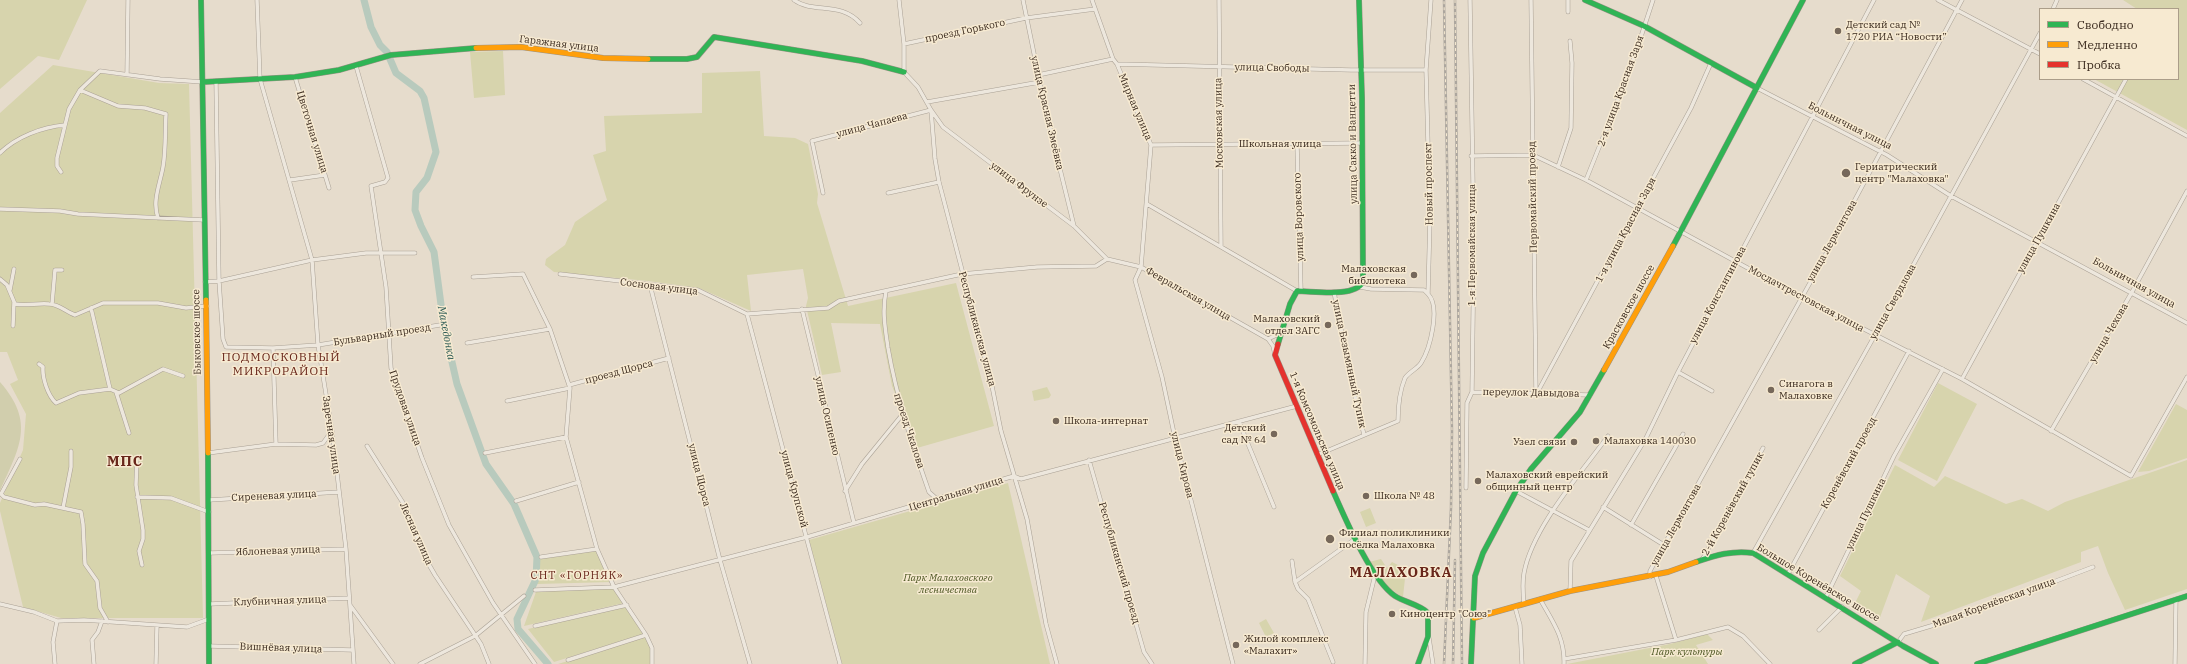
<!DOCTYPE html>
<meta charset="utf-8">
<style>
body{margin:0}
#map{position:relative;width:2187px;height:664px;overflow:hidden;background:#e6dccc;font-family:"IBM Plex Serif",serif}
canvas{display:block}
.legend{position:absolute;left:2039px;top:8px;width:140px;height:72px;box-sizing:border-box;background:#f7ead1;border:1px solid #ab9d89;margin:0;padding:5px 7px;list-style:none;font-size:12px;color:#39291d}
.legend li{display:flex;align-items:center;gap:8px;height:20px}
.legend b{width:20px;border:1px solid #ab9d89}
</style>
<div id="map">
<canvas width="2187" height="664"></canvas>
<ul class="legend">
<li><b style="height:5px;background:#30b455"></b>Свободно</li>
<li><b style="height:5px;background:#ff9f0a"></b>Медленно</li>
<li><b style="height:5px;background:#e5322d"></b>Пробка</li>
</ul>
</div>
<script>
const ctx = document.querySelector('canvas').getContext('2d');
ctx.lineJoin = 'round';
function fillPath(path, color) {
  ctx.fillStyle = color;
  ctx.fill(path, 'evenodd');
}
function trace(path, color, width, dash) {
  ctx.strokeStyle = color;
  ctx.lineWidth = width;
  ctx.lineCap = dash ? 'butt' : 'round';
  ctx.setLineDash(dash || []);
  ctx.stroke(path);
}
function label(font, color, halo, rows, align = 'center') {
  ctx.font = font + ' "IBM Plex Serif",serif';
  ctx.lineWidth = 3;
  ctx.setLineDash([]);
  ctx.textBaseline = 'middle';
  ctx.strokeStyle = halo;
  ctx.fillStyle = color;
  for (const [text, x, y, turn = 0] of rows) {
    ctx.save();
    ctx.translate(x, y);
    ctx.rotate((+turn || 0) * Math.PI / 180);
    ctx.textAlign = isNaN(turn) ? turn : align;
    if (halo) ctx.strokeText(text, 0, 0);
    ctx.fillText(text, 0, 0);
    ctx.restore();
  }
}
const green = new Path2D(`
 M0,0H87L59,60L38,56L0,89Z
 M2123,0H2187V130L2094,79H2178V9H2137Z
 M503,51L505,95L474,98L470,52Z
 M53,65L159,83L189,84L203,618H61L23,607L0,511V503L23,450L26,414L10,384L18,380L7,352H0V113Z
 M760,71L764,136L795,138L808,144L818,194L817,203L848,306L956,283L994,426L917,448L892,386L880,324L831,323L841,372L822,375L806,306L808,298L803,269L747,275L751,311L699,288L648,281L554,272L545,265L546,259L565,245L575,222L607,200L593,155L606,151L604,116L702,113V73Z
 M1938,383L1977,404L1937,481L1898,460Z
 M1047,387L1051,395L1049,398L1034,401L1032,391Z
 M2176,404L2187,410V458L2149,471L2138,472Z
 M2187,460V589L2125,610L2108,573L2098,546L2081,552V562L1921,622L1930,596L1896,574L1879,620L1855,603L1861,591L1840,576L1895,465L1934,487L1945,476L2006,504L2022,499L2048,511L2065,502Z
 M1008,483L1050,664H842L809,540Z
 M1370,508L1376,523L1366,527L1360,512Z
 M595,549L611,582L537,584L538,557Z
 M1381,559L1387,568L1392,562L1406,569L1403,597C1388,589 1378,577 1369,562Z
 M612,585L624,603L524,626L537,589Z
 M626,606L644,634L554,662L528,629Z
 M1266,619L1274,633L1266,637L1259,623Z
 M1707,634L1713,640L1696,645L1708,664H1567L1670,644Z
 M645,637L651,649V664H558Z`);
const cemetery = new Path2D(`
 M0,382C36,423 19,448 0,491Z`);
const river = new Path2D(`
 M364,0L371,27L380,45L387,52L396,73L420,91L424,98L436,152L427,178L416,192L415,210L421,226L434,252L444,327L457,384L486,464L514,504L537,557L536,579L517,619L518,629L548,664`);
const street = new Path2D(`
 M257,0L260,79L312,260L318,345L332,431L346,549L354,664
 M794,0C813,14 841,1 860,23
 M899,0L904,44V72L918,87L931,110L935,159L939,182L991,381L1001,431L1027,519L1046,624L1057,664
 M1023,0L1046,112L1074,226
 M1092,0L1113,59L1117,64L1151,145L1141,267L1135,280L1162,377L1175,438L1233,664
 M1219,0L1221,246
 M1531,0L1536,394
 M1938,0L2040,54
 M2053,9L2057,0
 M1568,12V0
 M904,44L1026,18L1095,9
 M1117,64L1351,70H1426
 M356,66L388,178L385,182L371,186L386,287L391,368L422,458L449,525L493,603L535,664
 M127,74L128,0
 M1038,75L1113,59
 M295,77L329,188
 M2083,79L2187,136
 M216,81L219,281L223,339L226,347L273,348L318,345L446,324
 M1757,88L1887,155L1951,196L2187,323
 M80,90L118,106L145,108L166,114C165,131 166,150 163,167C160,184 152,201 158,218
 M927,102L1040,82
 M1297,144L1301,290
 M1151,145L1362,143
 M0,153C16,137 42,127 65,125
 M1471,156L1533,155L1586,180L1801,297L1962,379L2131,476L2187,377
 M1558,167L1571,128L1572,63L1570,41
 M61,172L57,166V158L69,109L80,90L100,71L160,79L203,82
 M290,180L325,175
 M1586,180L1631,67L1653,0
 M823,193L812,141L931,110L943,127L1074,226L1107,259
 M888,193L939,182
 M1147,204L1297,291
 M0,209L60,211L78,214L204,220
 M560,274L698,290L747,314L828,308L839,301L962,274L1037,267L1096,266L1107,259L1141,267L1268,339L1273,346L1275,355
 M473,277L523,274L550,329L570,388L566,437L597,549L614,587L646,635L652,648V664
 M0,279L7,285L15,304C27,306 37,303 49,304C59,304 66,312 75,315L103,303H158L186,308L207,306
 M205,282L219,281L312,260L366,253H415
 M650,285L720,560L750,664
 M1360,287L1371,289L1424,290L1428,294
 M10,290L14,269
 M886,291C882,312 885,327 888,348C897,400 912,443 929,492L938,500
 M1334,292L1349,371L1364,435
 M52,304L55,270H62
 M91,308L110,389L119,393L163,369L183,376
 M802,309L854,523
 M747,314L840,664
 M13,326L14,302
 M1268,339L1281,333
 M467,343L550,329
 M273,348L276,444
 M39,364L43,367C42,378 48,396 56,403L79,393L110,389
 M1678,372L1712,391
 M1962,379L2126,79
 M569,385L669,358
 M116,392L129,433
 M1472,392L1590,395
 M1537,393L1691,108L1711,63
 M507,401L570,388
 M1239,422L1274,507
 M2051,431L2132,292L2187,191
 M367,446L405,506L424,556L435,575L481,644L489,664
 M208,453L276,444L316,445L323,443L331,432
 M485,453L566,437
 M1317,455L1398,421C1398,408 1400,390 1405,378C1409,372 1417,369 1421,363C1430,349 1441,307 1428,294L1430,219L1426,70L1431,0
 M137,457L136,485L143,530V539L139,551L142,565
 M20,459L1,494L4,497L35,505L44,504L81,512L83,524L85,564L97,581L100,608L108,622
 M1089,460L1144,652L1152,664
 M1466,488L1467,403L1472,392L1474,246L1470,0
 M845,491L862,464L902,415
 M1516,491L1589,530
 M137,497L171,498L209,512
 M209,500L339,492
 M516,501L579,482
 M1603,507L1664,545
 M63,508L71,467V451
 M1631,525L1683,434
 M210,553L346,549
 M1753,553L1875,335L2040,33
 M541,557L597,549
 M1702,560L1763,448
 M1292,561L1295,582L1298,589L1308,599L1333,662
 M1788,574L1909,351
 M1656,576L1676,640
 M1650,577V571L1664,545L1821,263L1962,0
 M1295,582L1355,539
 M535,590L614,587L807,537L1014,476L1021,479L1297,406
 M1570,591L1571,561L1646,438L1678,372L1874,0
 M1826,597L1894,456L1943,369
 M1540,599C1552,621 1565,637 1564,664
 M0,604L34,612L57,621L84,620L187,627L209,619
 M210,604L349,598
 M1524,604C1523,594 1522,584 1524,573C1532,528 1581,473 1608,436
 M350,605L393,664
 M1515,607L1520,625L1522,664
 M535,626L627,605
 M1819,630L1842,607
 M1429,638L1433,664
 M1898,642L1904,634L1961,617L2093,567
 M209,646L352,650
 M1564,659L1676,640L1728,627L1743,636L1770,664
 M568,660L646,635
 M55,664L53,642L57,621
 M94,664L92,640L98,632L102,621
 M156,664L157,625
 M420,664L475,636L524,596
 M1365,664L1366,612L1375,575
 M2175,664L2176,599`);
const fast = new Path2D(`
 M201,0L206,300
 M1585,0L1644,26L1757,88
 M648,59H687L697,57L714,37L862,61L904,72
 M203,82L295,77L339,70L391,55L476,48
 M1673,246L1803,0
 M1278,344L1290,304L1297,291C1314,291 1354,298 1363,282L1362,98L1359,0
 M208,453L209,664
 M1333,491C1345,518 1371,580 1395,596C1406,603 1419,604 1428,613V637L1418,664
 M1696,562C1716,555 1733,550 1753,553L1903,646L1936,664
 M1471,664L1475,576L1483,553L1516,491L1531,469L1580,412L1604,370
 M1855,664L1898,642
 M1977,664L2187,596`);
const slow = new Path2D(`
 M476,48L521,47L603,58L648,59
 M206,300L208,453
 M1604,370L1673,246
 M1474,618L1570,591L1668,572L1696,562`);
const jam = new Path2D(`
 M1278,344L1275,355L1333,491`);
const rail = new Path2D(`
 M1455,0L1462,664
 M1444,664L1451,508L1452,431L1444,0
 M1453,664L1455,560`);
const markers = [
 [1838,31,4,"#76685a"],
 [1846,173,5,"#76685a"],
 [1414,275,4,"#76685a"],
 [1328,325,4,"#76685a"],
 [1771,390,4,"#76685a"],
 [1056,421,4,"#76685a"],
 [1274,434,4,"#76685a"],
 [1596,441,4,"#76685a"],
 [1574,442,4,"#76685a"],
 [1478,481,4,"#76685a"],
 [1366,496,4,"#76685a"],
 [1330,539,5,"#76685a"],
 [1392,614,4,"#76685a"],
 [1236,645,4,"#76685a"]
];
const poiNames = [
 ["Детский сад №",1846,25],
 ["1720 РИА “Новости”",1846,37],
 ["Гериатрический",1855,167],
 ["центр \"Малаховка\"",1855,179],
 ["Малаховская",1406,269,"right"],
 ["библиотека",1406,281,"right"],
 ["Малаховский",1320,319,"right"],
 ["отдел ЗАГС",1320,331,"right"],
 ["Синагога в",1779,384],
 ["Малаховке",1779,396],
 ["Школа-интернат",1064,421],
 ["Детский",1266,428,"right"],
 ["сад № 64",1266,440,"right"],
 ["Малаховка 140030",1604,441],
 ["Узел связи",1566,442,"right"],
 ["Малаховский еврейский",1486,475],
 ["общинный центр",1486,487],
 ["Школа № 48",1374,496],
 ["Филиал поликлиники",1339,533],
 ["посёлка Малаховка",1339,545],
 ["Киноцентр \"Союз\"",1400,614],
 ["Жилой комплекс",1244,639],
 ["«Малахит»",1244,651]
];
const streetNames = [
 ["проезд Горького",965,31,-12],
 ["Гаражная улица",559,44,7],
 ["улица Свободы",1272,68,1],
 ["2-я улица Красная Заря",1621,91,-70],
 ["Мирная улица",1135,107,67],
 ["улица Красная Змеёвка",1047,113,77],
 ["Московская улица",1219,123,-91],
 ["улица Чапаева",872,125,-15],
 ["Больничная улица",1850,126,27],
 ["Цветочная улица",312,132,73],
 ["Школьная улица",1280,144],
 ["улица Сакко и Ванцетти",1353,144,-91],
 ["Новый проспект",1429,184,-91],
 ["улица Фрунзе",1019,185,37],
 ["Первомайский проезд",1533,197,-91],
 ["улица Воровского",1299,217,-92],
 ["1-я улица Красная Заря",1626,230,-62],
 ["улица Пушкина",2039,238,-61],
 ["улица Лермонтова",1832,241,-61],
 ["1-я Первомайская улица",1472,245,-90],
 ["Больничная улица",2134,283,29],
 ["Сосновая улица",659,287,7],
 ["Февральская улица",1188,294,30],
 ["улица Константинова",1718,295,-62],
 ["Мосдачтрестовская улица",1806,299,28],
 ["улица Свердлова",1893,302,-61],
 ["Красковское шоссе",1629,307,-61],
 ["Республиканская улица",977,329,75],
 ["Быковское шоссе",197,332,-91],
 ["улица Чехова",2109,333,-60],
 ["Бульварный проезд",382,335,-9],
 ["улица Безымянный Тупик",1349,364,78],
 ["проезд Щорса",619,372,-15],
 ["переулок Давыдова",1531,393,1],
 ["Прудовая улица",405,408,71],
 ["улица Осипенко",827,416,77],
 ["проезд Чкалова",909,431,72],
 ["1-я Комсомольская улица",1317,431,67],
 ["Заречная улица",331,435,82],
 ["Коренёвский проезд",1849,463,-61],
 ["улица Кирова",1182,465,76],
 ["улица Щорса",699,475,76],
 ["улица Крупской",794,489,75],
 ["Центральная улица",956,494,-17],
 ["Сиреневая улица",274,496,-3],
 ["2-й Коренёвский тупик",1733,504,-61],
 ["улица Пушкина",1866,514,-64],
 ["улица Лермонтова",1676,525,-61],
 ["Лесная улица",416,534,66],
 ["Яблоневая улица",278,551,-2],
 ["Республиканский проезд",1119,563,74],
 ["Большое Коренёвское шоссе",1818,583,31],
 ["Клубничная улица",280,601,-2],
 ["Малая Коренёвская улица",1994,603,-20],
 ["Вишнёвая улица",281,648,2]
];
const parkNames = [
 ["Парк Малаховского",948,578],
 ["лесничества",948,590],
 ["Парк культуры",1687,652]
];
const waterNames = [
 ["Македонка",446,333,79]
];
const neighbourhoodNames = [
 ["СНТ «ГОРНЯК»",577,576]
];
const quarterNames = [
 ["ПОДМОСКОВНЫЙ",281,358],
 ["МИКРОРАЙОН",281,372]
];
const districtNames = [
 ["МПС",125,462],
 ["МАЛАХОВКА",1401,573]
];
fillPath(green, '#d7d4ad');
fillPath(cemetery, '#d1cead');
trace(river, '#b8cabd', 7);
trace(street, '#aaa195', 4.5);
trace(fast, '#9a9185', 6);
trace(slow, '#9a9185', 6);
trace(jam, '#9a9185', 6);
trace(street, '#ede7dd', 3.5);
trace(fast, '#30b455', 5);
trace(slow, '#ff9f0a', 5);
trace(jam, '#e5322d', 5);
trace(rail, '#aca69e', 2.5);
trace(rail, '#f7ead1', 1, [3]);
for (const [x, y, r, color] of markers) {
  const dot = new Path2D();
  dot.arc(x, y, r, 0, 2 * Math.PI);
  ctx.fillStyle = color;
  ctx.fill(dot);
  trace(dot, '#f7ead1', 1.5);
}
label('10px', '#39291d', '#f7ead1', poiNames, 'left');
label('10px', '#39291d', '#f7ead1', streetNames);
label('italic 10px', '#4c5622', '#f7ead1', parkNames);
label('italic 11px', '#2b5a54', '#f7ead1', waterNames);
ctx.letterSpacing = '1px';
label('11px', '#68261a', '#f7ead1', neighbourhoodNames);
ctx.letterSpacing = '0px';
ctx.letterSpacing = '1px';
label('12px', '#68261a', '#f7ead1', quarterNames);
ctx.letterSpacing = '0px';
ctx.letterSpacing = '1px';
label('bold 14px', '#68261a', '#f7ead1', districtNames);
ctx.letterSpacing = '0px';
</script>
